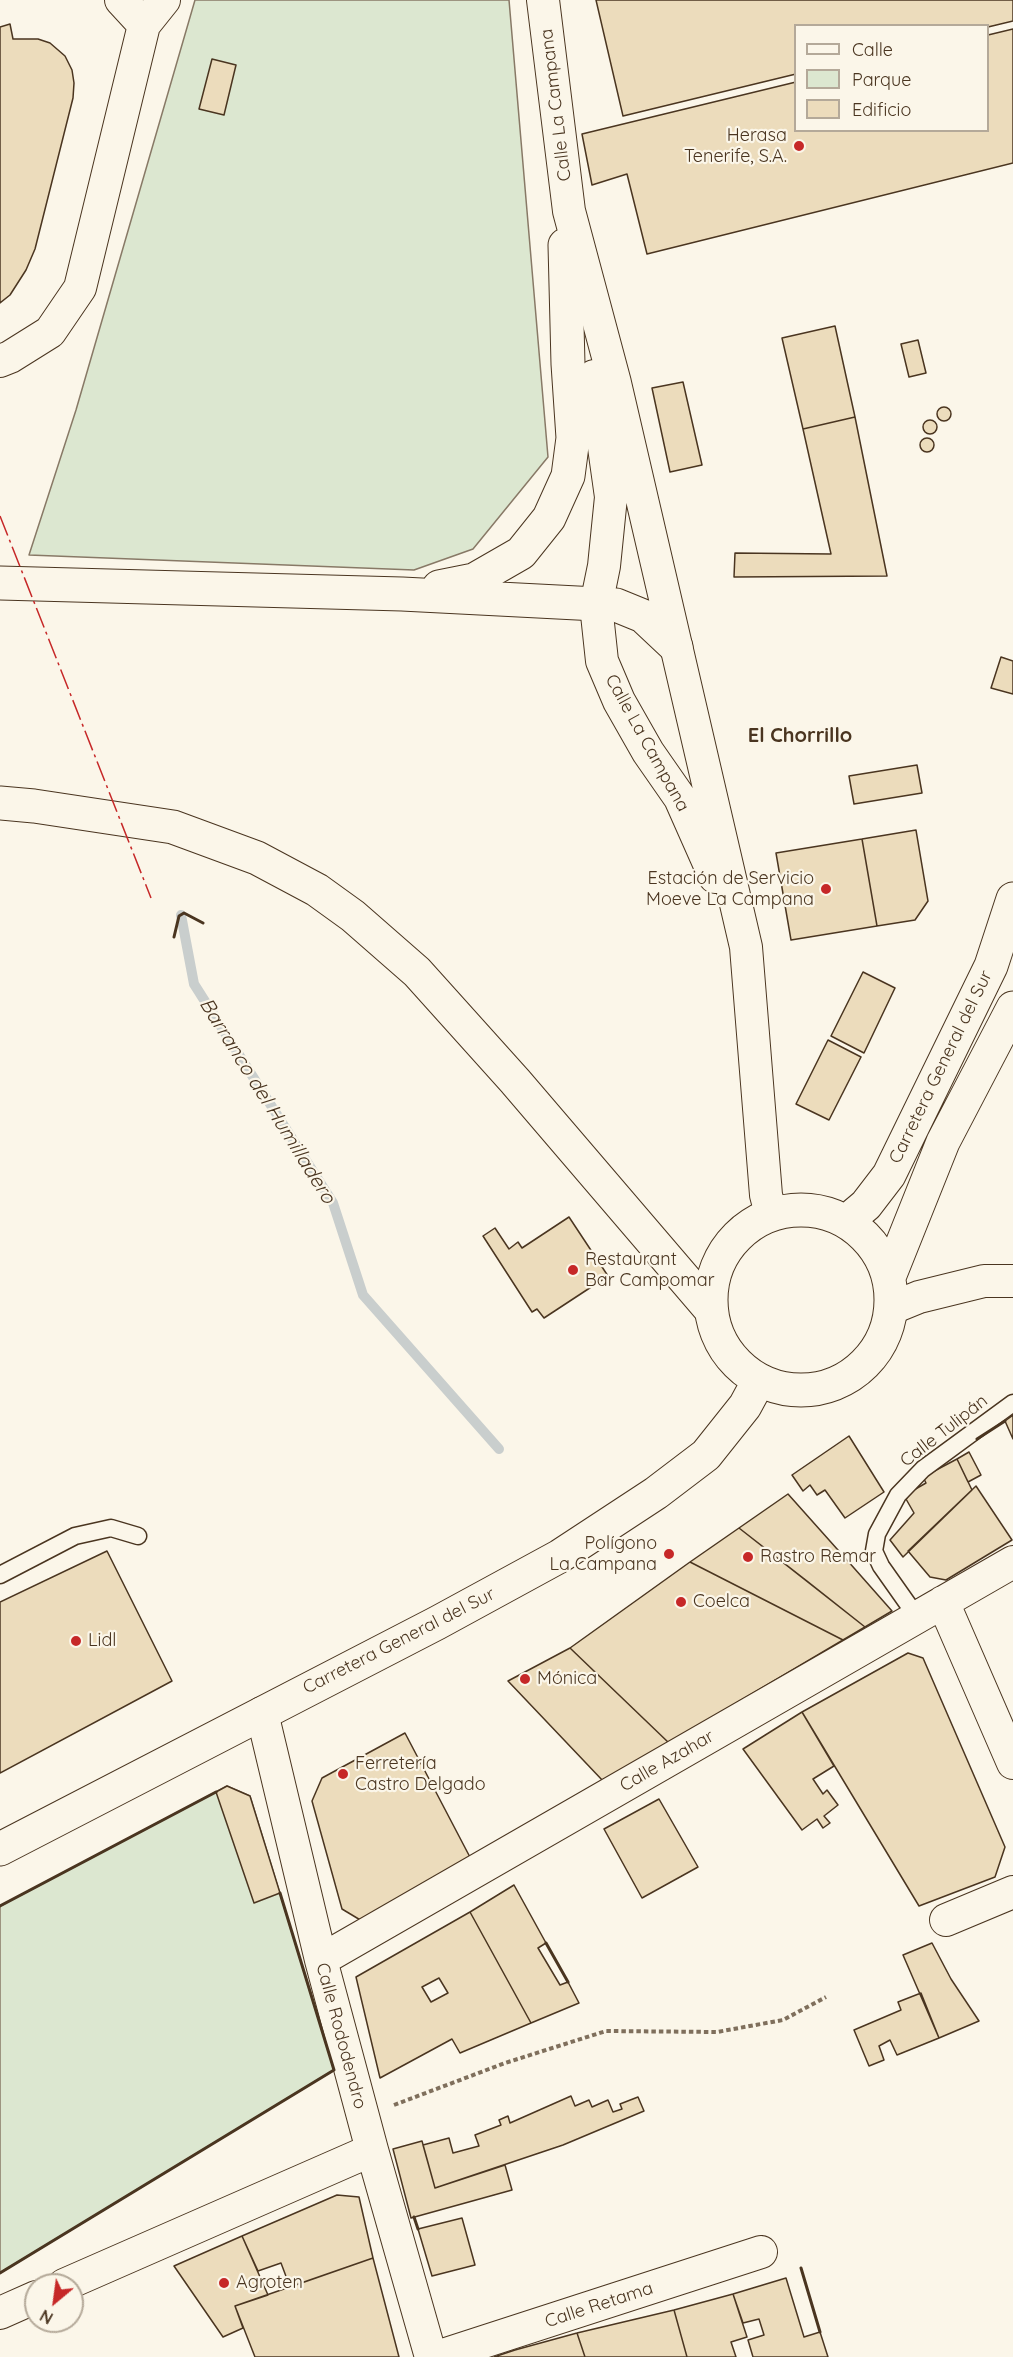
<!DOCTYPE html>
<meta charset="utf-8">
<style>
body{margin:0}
#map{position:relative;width:1013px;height:2357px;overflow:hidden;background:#fbf6e9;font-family:Quicksand,sans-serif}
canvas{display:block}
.legend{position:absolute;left:794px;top:24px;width:195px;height:108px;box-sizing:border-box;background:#fbf6e9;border:2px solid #b4a999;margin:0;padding:8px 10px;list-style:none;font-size:18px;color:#4a3520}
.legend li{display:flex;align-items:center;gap:12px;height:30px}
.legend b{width:30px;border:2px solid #b4a999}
.north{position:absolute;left:24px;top:2273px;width:60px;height:60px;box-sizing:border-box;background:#fbf6e9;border:2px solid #b4a999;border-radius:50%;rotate:209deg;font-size:16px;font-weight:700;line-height:24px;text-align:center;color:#4a3520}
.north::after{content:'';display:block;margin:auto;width:21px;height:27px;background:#c62828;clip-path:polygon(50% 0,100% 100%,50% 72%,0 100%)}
</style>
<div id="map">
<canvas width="1013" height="2357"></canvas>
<ul class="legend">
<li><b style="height:8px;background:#fbf6e9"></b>Calle</li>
<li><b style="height:16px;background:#dce7d0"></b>Parque</li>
<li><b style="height:16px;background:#ecdcbc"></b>Edificio</li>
</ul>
<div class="north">N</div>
</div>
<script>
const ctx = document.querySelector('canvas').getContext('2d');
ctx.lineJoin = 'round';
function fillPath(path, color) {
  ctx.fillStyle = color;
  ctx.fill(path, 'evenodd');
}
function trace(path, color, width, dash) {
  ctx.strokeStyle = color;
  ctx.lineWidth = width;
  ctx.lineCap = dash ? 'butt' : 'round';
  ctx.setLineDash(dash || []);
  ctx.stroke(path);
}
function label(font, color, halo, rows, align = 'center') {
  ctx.font = font + ' Quicksand,sans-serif';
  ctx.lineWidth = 4.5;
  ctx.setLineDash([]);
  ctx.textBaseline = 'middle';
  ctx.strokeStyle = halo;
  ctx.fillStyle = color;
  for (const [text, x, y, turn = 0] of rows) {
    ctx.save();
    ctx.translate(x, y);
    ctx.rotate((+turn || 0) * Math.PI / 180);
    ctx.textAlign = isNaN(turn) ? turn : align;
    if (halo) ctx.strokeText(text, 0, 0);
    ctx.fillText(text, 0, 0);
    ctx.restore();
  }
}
const green = new Path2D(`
 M195,0H509L548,457L473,549L414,570L29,555L76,410Z
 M227,1786L250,1796L334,2070L0,2273V1906Z`);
const stream = new Path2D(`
 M181,915L194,984L333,1203L363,1295L499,1449`);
const building = new Path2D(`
 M596,0H1013V21L988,27L796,26V74L623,116Z
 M10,24L13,39H38L50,43L65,56L72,70L74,83L73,98L35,249L26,270L10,295L0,303V27Z
 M1013,29V163L647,254L627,174L592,185L582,134L796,82V130H988V35Z
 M212,59L236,65L224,115L199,109Z
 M835,326L855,417L803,429L782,338Z
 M918,340L926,373L909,377L901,344Z
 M683,382L702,465L670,472L652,388Z
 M937 414a7 7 0 1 1 14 0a7 7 0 1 1-14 0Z
 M855,417L887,576L734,577L735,553L831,554L803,429Z
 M923 427a7 7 0 1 1 14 0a7 7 0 1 1-14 0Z
 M920 445a7 7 0 1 1 14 0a7 7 0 1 1-14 0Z
 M1001,657L1013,661V694L991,688Z
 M917,765L922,793L854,804L849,776Z
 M916,830L928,901L915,920L877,926L862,839Z
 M862,839L877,926L791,940L776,853Z
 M863,972L895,988L864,1053L831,1036Z
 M828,1040L861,1057L829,1120L796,1104Z
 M569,1217L608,1276L544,1318L537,1309L532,1312L483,1236L495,1228L509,1249L518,1242L522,1248Z
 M1013,1415V1439L1005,1421Z
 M849,1436L884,1492L845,1518L825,1490L817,1495L810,1485L803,1491L792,1475Z
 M969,1452L981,1475L968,1482L957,1459Z
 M957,1459L972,1490L903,1557L890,1540L914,1513L906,1499L912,1491L926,1483L923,1477Z
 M976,1486L1012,1540L946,1580L930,1577L908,1551Z
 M788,1494L854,1568L892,1611L865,1627L739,1528Z
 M739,1528L807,1581L865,1627L843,1640L690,1562Z
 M107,1551L172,1681L0,1773V1602Z
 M690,1562L843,1640L669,1743L570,1648Z
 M570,1648L669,1743L604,1782L508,1681Z
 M908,1653L923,1658L1005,1847L995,1877L919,1906L802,1712Z
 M802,1712L834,1766L813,1779L823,1794L827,1790L838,1805L824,1816L830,1823L823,1828L817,1819L802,1830L743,1749Z
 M405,1733L472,1861L367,1924L342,1909L312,1801L322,1778Z
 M227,1786L250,1796L280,1893L254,1903L216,1792Z
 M659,1799L698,1867L642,1898L604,1829Z
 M514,1885L546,1943L538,1948L560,1985L568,1982L579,2003L531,2023L470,1912Z
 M470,1912L531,2023L460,2053L452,2039L380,2078L356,1977ZM439,1978L448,1993L431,2002L422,1987Z
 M932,1943L951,1979L979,2021L939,2038L903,1955Z
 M921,1993L939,2038L897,2055L890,2040L879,2046L884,2060L869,2066L854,2030L901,2010L898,2002Z
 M571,2096L575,2106L589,2100L592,2107L608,2100L613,2112L622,2109L620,2104L638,2097L644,2111L563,2145L435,2188L423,2145L449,2138L453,2153L479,2146L475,2135L501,2125L499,2120L508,2116L510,2123Z
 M422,2141L435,2188L505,2165L512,2190L411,2218L393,2149Z
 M337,2195L359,2197L373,2258L290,2287L281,2263L258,2271L242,2236Z
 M462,2218L475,2265L432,2276L418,2229Z
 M242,2236L268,2295L235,2306L243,2328L223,2337L174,2266Z
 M373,2258L399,2357H255L235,2306Z
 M786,2278L804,2337L820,2332L828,2357H753L748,2340L764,2335L759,2319L743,2323L733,2294Z
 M733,2294L747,2337L731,2342L736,2357H687L674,2310Z
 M674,2310L687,2357H585L577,2333Z
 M577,2333L585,2357H494L515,2350Z`);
const path = new Path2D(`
 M394,2105L505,2063L606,2031L717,2032L783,2020L826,1997`);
const lane = new Path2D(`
 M0,1575L75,1536L111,1528L138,1536
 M917,1617L881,1566L874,1551L877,1534L898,1495L923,1469L1013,1403`);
const street = new Path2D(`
 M121,0L144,25
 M543,0L569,211L615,383L746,947L766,1195L771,1214
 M0,361L10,357L50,332L80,288L144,25L164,0
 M594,376L611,497L604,566L596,605L602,661L619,701L648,752L680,798L715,877
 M892,1308L919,1297L984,1281H1013
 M943,1602L1013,1763
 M262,1713L321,1960L372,2150L431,2357
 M946,1920L1013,1892
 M321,1960L1013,1562
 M64,2285L372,2150
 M0,2313L36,2297
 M437,2357L761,2252`);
const primary = new Path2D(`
 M711 1300a90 90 0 1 1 180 0a90 90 0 1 1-180 0Z
 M847,1221L866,1205L889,1175L991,966L1013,899
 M889,1277L943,1142L1013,1008
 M0,1849L437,1623L560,1556L656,1493L706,1455L745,1406L758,1382`);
const highway = new Path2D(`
 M0,583L402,594L616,605L643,616L676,647
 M439,587L474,580L521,553L549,518L568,476L573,438L568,364L565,245
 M0,803L34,806L173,827L257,858L317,890L353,916L417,972L515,1081L711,1310`);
const wall = new Path2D(`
 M174,937L179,916L184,913L203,923
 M977,1439L1005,1421
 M0,1906L216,1792
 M546,1943L568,1982
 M414,2217L418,2229
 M801,2268L820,2332
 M0,2273L334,2070L280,1893`);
const power = new Path2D(`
 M0,516L151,898`);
const markers = [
 [799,146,6,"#c62828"],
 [826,889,6,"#c62828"],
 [573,1270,6,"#c62828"],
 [669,1554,6,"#c62828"],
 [748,1557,6,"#c62828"],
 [681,1602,6,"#c62828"],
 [76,1641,6,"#c62828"],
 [525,1679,6,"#c62828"],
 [343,1774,6,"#c62828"],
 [224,2283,6,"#c62828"]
];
const streetNames = [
 ["Calle La Campana",556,105,-97],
 ["Calle La Campana",647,743,61],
 ["Carretera General del Sur",941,1067,-64],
 ["Calle Tulipán",944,1431,-38],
 ["Carretera General del Sur",399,1641,-27],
 ["Calle Azahar",667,1761,-30],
 ["Calle Rododendro",341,2036,75],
 ["Calle Retama",599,2305,-18]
];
const poiNames = [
 ["Herasa",787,136,"right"],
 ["Tenerife, S.A.",787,157,"right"],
 ["Estación de Servicio",814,879,"right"],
 ["Moeve La Campana",814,900,"right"],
 ["Restaurant",585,1260],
 ["Bar Campomar",585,1281],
 ["Polígono",657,1544,"right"],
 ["La Campana",657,1565,"right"],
 ["Rastro Remar",760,1557],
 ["Coelca",693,1602],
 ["Lidl",88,1641],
 ["Mónica",537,1679],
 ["Ferretería",355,1764],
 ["Castro Delgado",355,1785],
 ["Agroten",236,2283]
];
const neighbourhoodNames = [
 ["El Chorrillo",800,736]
];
const waterNames = [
 ["Barranco del Humilladero",267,1101,58]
];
fillPath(green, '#dce7d0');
trace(green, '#887966', 1.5);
trace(stream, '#c9cecd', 10);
fillPath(building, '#ecdcbc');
trace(building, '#4a3520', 1.5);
trace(lane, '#4a3520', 19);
trace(street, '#4a3520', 34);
trace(primary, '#4a3520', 35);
trace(highway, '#4a3520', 35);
trace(path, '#7f6f5c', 4, [4.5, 3]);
trace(lane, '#fbf6e9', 16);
trace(street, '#fbf6e9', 32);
trace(primary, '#fbf6e9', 33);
trace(highway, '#fbf6e9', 33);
trace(wall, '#4a3520', 3);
trace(power, '#c62828', 1.5, [21, 4.5, 3, 4.5]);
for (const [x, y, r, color] of markers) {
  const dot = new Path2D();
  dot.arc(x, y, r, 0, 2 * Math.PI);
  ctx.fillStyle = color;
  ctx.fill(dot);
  trace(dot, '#fbf6e9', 2);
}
label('18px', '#4a3520', '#fbf6e9', streetNames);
label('18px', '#4a3520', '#fbf6e9', poiNames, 'left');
label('bold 20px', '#4a3520', '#fbf6e9', neighbourhoodNames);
label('italic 20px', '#4a3520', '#fbf6e9', waterNames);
</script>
